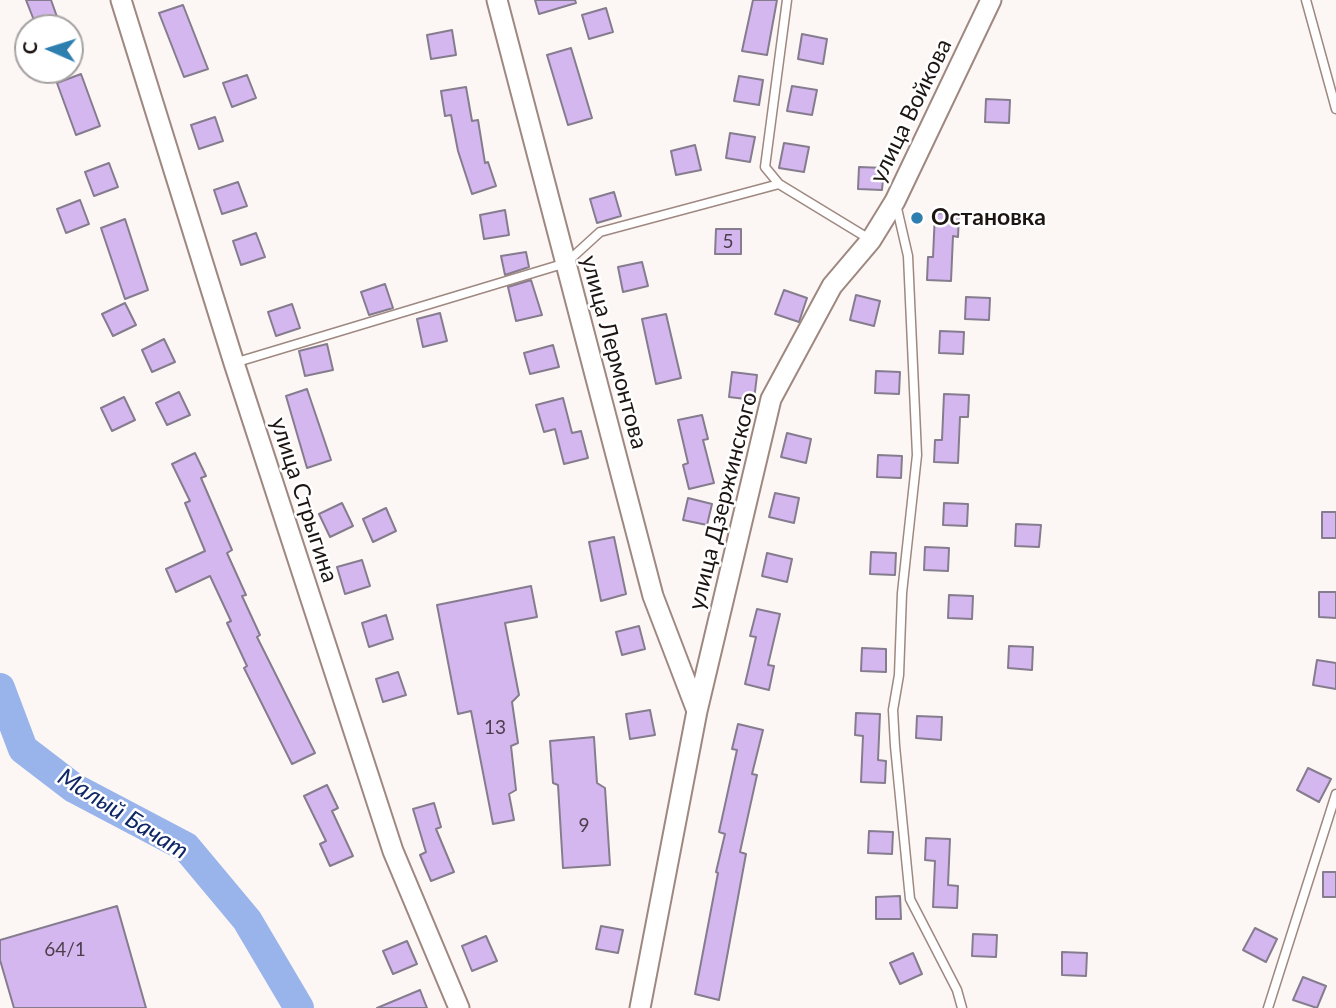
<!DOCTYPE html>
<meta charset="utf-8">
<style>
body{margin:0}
#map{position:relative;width:1336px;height:1008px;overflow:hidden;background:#fcf7f5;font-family:Lato,sans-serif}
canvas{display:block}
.north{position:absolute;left:14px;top:14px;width:70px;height:70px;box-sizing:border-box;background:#fff;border:2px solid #a5a1a0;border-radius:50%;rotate:273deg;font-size:19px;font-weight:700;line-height:28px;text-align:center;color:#1d1512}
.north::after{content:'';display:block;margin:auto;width:24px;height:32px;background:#2d7fb0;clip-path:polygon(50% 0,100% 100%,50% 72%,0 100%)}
</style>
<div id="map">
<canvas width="1336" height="1008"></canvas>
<div class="north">С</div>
</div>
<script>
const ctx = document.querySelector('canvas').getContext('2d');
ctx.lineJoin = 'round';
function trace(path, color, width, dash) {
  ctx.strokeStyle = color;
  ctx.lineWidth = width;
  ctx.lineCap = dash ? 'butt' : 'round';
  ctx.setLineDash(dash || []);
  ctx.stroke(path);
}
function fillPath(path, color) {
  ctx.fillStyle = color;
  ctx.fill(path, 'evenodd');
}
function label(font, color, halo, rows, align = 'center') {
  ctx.font = font + ' Lato,sans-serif';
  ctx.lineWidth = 5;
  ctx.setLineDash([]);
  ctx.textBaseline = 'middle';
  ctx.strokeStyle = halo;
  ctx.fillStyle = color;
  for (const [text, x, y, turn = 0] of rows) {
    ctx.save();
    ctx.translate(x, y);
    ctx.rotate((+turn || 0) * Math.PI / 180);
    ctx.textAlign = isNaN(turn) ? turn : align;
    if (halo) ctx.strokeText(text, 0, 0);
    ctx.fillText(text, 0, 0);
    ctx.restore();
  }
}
const river = new Path2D(`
 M0,688L23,749L74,788L186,847L247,920L299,1008`);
const building = new Path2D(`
 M26,0H51L61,28H37Z
 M535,0H575L576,3L539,14Z
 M753,0H777L767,55L742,51Z
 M183,5L208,69L184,77L159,13Z
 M606,8L613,32L589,39L582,15Z
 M452,30L456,55L431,59L427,35Z
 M802,34L827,39L823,64L798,59Z
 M571,48L592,118L568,125L547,55Z
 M81,74L100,126L76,135L57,83Z
 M247,75L256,98L232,107L223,83Z
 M739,76L763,80L759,105L734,101Z
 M792,86L817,90L812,115L787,111Z
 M466,87L472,121L478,120L485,163L488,162L496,186L472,194L458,151L451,115L445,116L441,91Z
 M986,99L1010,100L1009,123L985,122Z
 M215,117L223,141L199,149L191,125Z
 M730,133L755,137L750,162L726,158Z
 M784,143L809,147L804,172L779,168Z
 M695,145L701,170L676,175L671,151Z
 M109,163L118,187L94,196L85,172Z
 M859,167L884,168L882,190L858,189Z
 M238,182L247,206L222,214L214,190Z
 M614,192L621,216L597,223L590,199Z
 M80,200L89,224L66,233L57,209Z
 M505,210L509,235L484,239L480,215Z
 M935,213L959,214L958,237L953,236L951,281L927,280L928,257H933Z
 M125,219L148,290L125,299L101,228Z
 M716,229H741V254H715Z
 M256,233L265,257L241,265L233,241Z
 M526,252L529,267L505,275L501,256Z
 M642,262L648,286L623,292L618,267Z
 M531,280L542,315L516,321L508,287Z
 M385,284L393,308L369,315L361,292Z
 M784,290L807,298L799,322L775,314Z
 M856,295L880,301L874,326L850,320Z
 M966,297L990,298L989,320L965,319Z
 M125,303L136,325L113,336L102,314Z
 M292,304L300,328L276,336L268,312Z
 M440,313L447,341L423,347L417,319Z
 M666,314L681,378L656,384L642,319Z
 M940,331L964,332L963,354L939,353Z
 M164,339L175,362L152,372L142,350Z
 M327,344L333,370L305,376L299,351Z
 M553,345L559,367L530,374L524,353Z
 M876,371L900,372L899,394L875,393Z
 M732,372L757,375L754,400L729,397Z
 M307,389L331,460L307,468L286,396Z
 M179,392L190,415L167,425L156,403Z
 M944,394L969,395L968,417H960L958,463L934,462L935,440H942Z
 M124,397L135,420L112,431L101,408Z
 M563,398L572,433L581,431L588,458L564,464L555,429L544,432L536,405Z
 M702,415L708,439L703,440L714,483L689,489L683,465L688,463L678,420Z
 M787,433L811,439L806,463L781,457Z
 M195,453L206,476L201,478L232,550L227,553L246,595L242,596L260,635L257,637L315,753L292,764L244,668L247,666L227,623L231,621L210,576L176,592L166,569L205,551L185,503L190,501L172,464Z
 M878,455L902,456L901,478L877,477Z
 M775,493L799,498L794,523L769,517Z
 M688,498L712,504L707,525L683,520Z
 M342,503L353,526L330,537L319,514Z
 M944,503L968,504L967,526L943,525Z
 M386,508L396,531L373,542L363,519Z
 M1322,512H1336V538H1322Z
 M1016,524L1041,525L1039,547L1015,546Z
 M614,537L626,594L601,601L589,542Z
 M925,547L949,548L948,571L924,570Z
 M871,552L896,553L895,575L870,574Z
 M767,553L792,559L787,582L762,576Z
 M362,560L370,586L345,594L337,567Z
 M531,586L537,617L505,623L519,695L512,702L518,743L511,746L516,790L509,794L514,820L493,824L471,711L458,714L437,605Z
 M1319,592H1336V618L1319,617Z
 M949,595L973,596L972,619L948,618Z
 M757,609L780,614L768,665L774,666L769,690L745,684L756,637L750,636Z
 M386,615L393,639L369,647L362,623Z
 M639,626L645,649L622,655L616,632Z
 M1009,646L1033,647L1032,670L1008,668Z
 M862,648L886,649V672L861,671Z
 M1317,660L1336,663V689L1313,685Z
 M398,672L406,695L383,702L376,679Z
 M650,710L655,735L630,739L626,714Z
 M856,713L880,714L878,760L886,761L885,783L861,782L863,736L855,735Z
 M917,716L942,717L941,740L916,738Z
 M738,724L763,730L752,774L757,775L740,852L746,854L719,1000L695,994L718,873L716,872L725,834L719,832L737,750L732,749Z
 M594,737L597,783L605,788L610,865L563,868L558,785L553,783L550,741Z
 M1308,768L1331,779L1319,802L1297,790Z
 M327,785L338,808L332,811L353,856L330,866L320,844L326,841L304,796Z
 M434,803L441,827L436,829L454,872L431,881L420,855L426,852L413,809Z
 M869,831L893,832L892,854L868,853Z
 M926,838L950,839L948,885L958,886L957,908L933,907L935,861L925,860Z
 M1323,872H1336V897H1323Z
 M900,896L901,919H876V897Z
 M117,906L146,1008H14L0,960V940Z
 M601,926L623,930L618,953L596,949Z
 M1255,928L1277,939L1266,962L1243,950Z
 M973,934L997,935L996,957L972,956Z
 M486,936L497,961L472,971L462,946Z
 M407,941L417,964L393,974L383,951Z
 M1062,952L1087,953L1086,976L1062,975Z
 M913,953L922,974L900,984L890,963Z
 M1303,977L1326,986L1317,1008L1293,1000Z
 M420,990L427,1008H377Z`);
const service = new Path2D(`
 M787,0L765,167L779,184L871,240
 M1306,0L1336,109
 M896,204L908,256L917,455L902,593L899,675L893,710L895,746L910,899L957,990L962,1008
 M234,363L566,263L600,232L779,184
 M1268,1008L1336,794`);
const tertiary = new Path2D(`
 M121,0L234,363L393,851L459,1008
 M497,0L653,596L697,711
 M640,1008L697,711L771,399L832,286L871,240L895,201L991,0`);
const markers = [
 [917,218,7,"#2d7fb0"]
];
const numberNames = [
 ["5",728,242],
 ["13",495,728],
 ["9",584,826],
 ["64/1",65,950]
];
const streetNames = [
 ["улица Войкова",911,111,-64],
 ["улица Лермонтова",614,352,75],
 ["улица Стрыгина",304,500,72],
 ["улица Дзержинского",723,501,-76]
];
const poiNames = [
 ["Остановка",931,218]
];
const waterNames = [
 ["Малый Бачат",123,814,32]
];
trace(river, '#99b4eb', 30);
fillPath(building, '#d5b7f0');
trace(building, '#857c8e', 2);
trace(service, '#9e8880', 11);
trace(tertiary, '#9e8880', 23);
trace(service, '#fff', 8);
trace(tertiary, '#fff', 19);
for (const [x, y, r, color] of markers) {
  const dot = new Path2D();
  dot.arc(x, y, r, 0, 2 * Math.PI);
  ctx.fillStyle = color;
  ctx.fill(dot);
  trace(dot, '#fff', 2.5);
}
label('19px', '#4b3e4a', null, numberNames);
label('23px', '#1d1512', '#fff', streetNames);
label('bold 23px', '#1d1512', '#fff', poiNames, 'left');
label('italic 24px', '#0f2766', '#fff', waterNames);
</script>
